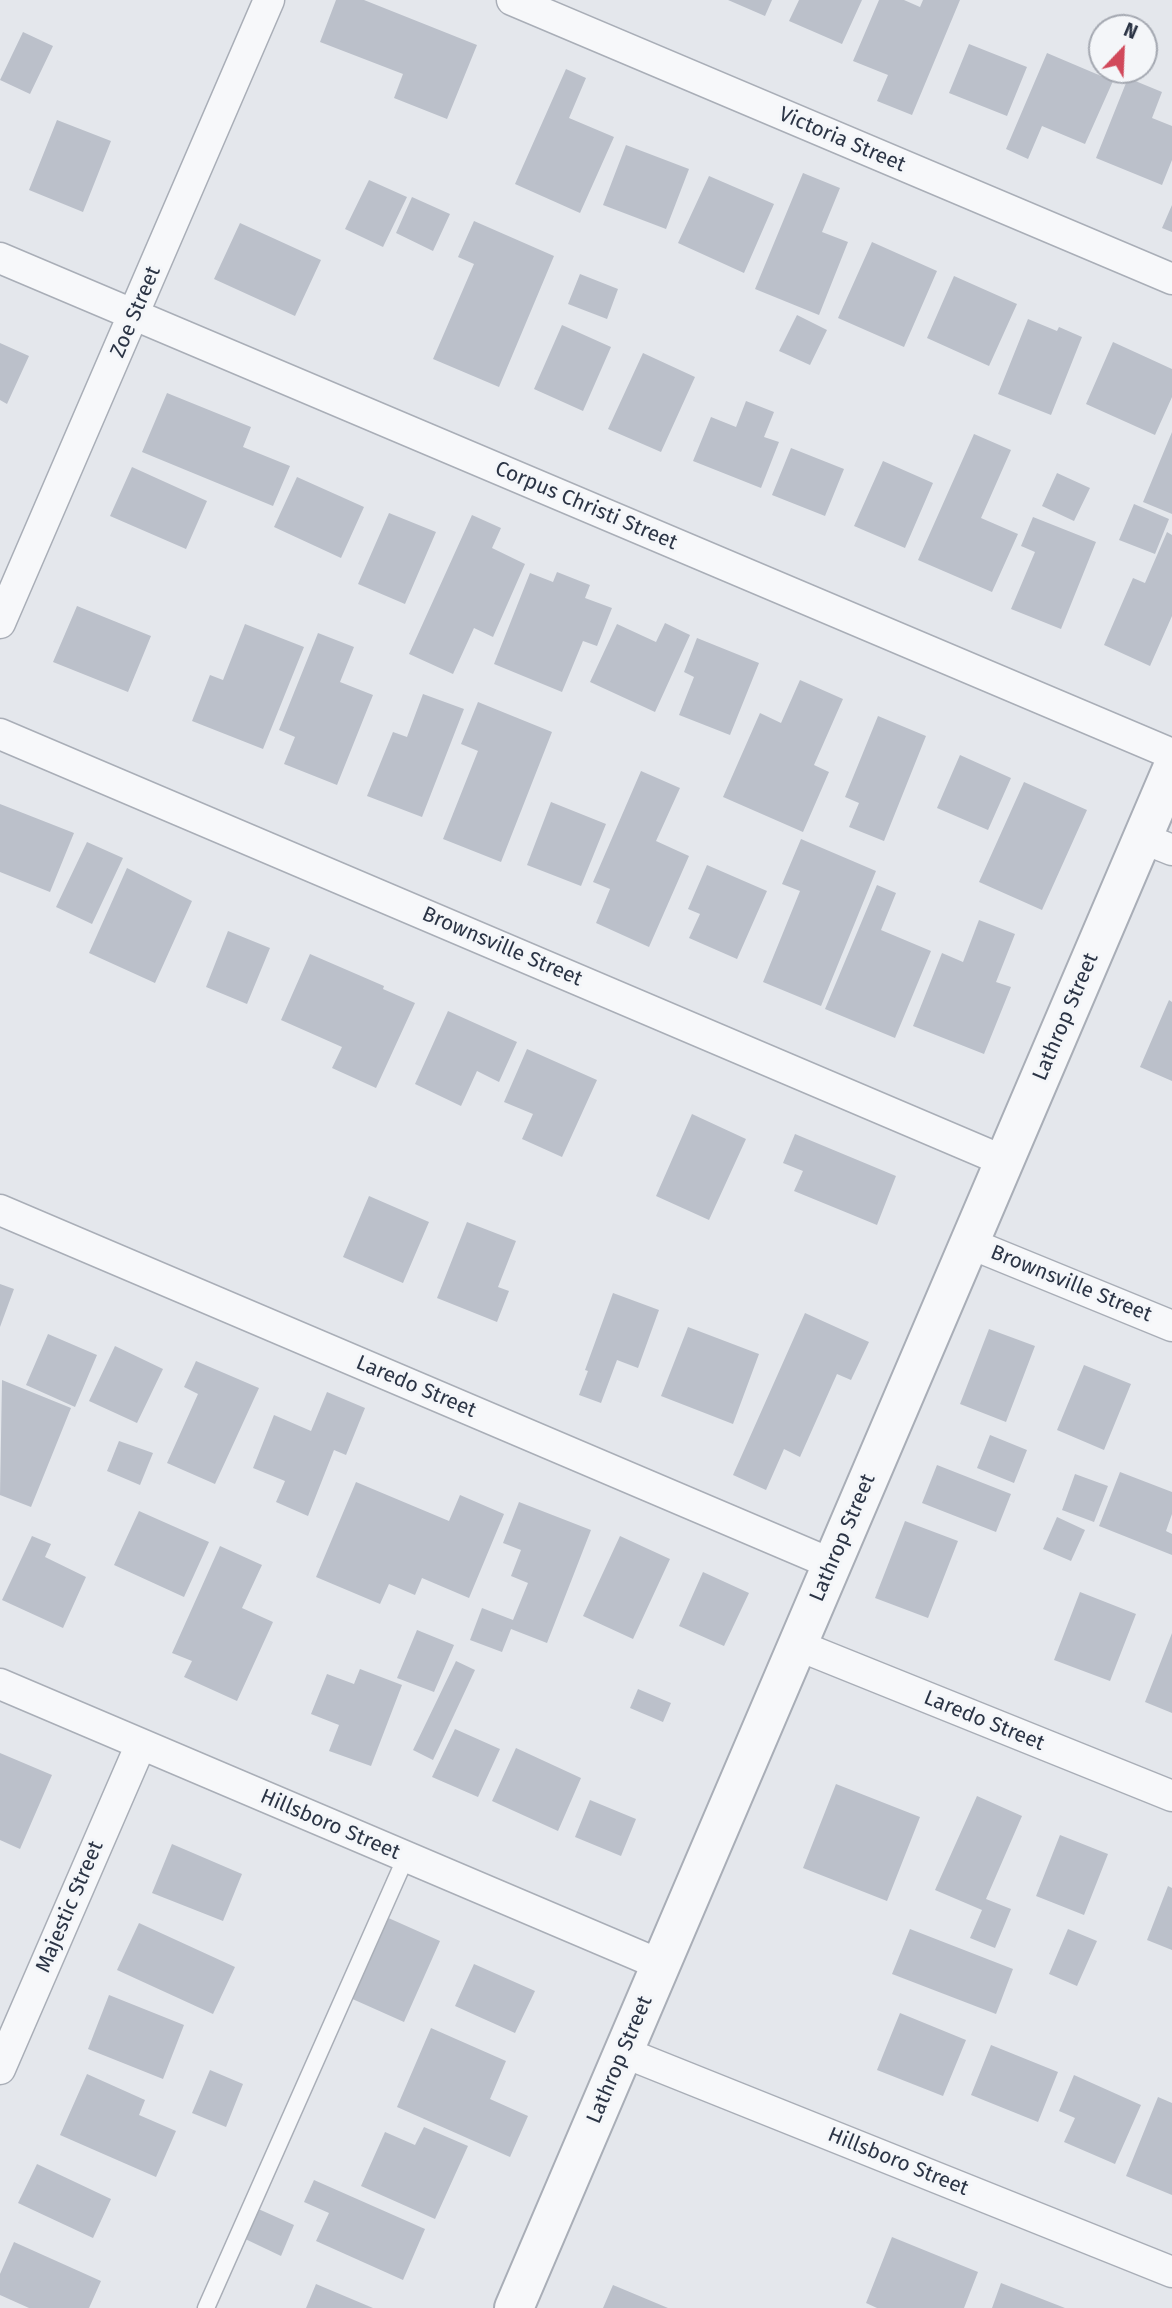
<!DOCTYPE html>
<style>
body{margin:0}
#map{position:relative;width:1172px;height:2308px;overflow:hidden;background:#e4e7ec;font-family:"Fira Sans",sans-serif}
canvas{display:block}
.north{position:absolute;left:1088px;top:14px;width:70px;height:70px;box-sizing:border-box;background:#f4f6f9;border:2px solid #a4a8b1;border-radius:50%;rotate:23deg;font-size:19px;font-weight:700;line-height:28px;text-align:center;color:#2b3445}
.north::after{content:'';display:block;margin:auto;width:24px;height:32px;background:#d1495b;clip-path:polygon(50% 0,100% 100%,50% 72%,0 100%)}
</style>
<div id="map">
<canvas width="1172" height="2308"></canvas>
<div class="north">N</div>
</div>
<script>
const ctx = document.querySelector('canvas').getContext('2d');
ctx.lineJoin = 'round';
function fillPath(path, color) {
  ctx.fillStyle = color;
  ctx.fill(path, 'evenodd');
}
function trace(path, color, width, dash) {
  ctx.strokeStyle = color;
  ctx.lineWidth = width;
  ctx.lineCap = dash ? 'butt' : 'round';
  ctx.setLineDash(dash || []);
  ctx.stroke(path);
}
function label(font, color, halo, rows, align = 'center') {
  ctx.font = font + ' "Fira Sans",sans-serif';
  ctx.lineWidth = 6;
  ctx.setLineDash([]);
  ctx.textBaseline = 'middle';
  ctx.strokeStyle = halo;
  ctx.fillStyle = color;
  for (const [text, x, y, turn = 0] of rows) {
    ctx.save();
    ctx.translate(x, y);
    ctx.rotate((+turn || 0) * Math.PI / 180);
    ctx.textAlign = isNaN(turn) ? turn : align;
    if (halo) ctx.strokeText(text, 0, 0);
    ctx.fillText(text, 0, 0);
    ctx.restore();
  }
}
const building = new Path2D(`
 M336,0H364L477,45L447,119L394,98L403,74L320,42Z
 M728,0H772L765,16Z
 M799,0H862L842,44L789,21Z
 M879,0H904L920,7L923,0H960L912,115L877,101L888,75L853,61Z
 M23,32L53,46L30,94L0,80Z
 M969,44L1027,67L1007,116L949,93Z
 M1047,53L1113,81L1085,144L1042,126L1028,159L1006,149Z
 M566,69L586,78L569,118L614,137L580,213L515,184Z
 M1128,78L1162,92L1152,118L1172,126V160L1162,185L1096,158Z
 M57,120L111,141L83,212L29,190Z
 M626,145L689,169L666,229L603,205Z
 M803,173L840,188L822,232L848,242L819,315L755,289Z
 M709,176L774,204L744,273L678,243Z
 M369,180L407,197L383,247L345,229Z
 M412,197L450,214L433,251L396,233Z
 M1172,205V232L1162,228Z
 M474,221L554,256L499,387L433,359L474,264L458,257Z
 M240,223L321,260L295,316L214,279Z
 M872,242L937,271L904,347L838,318Z
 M580,274L618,289L607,319L568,304Z
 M954,276L1017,304L989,366L927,338Z
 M797,315L827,330L810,365L779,351Z
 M1028,319L1057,331L1059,327L1082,337L1051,415L998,394Z
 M562,325L611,347L583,411L534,389Z
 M1113,342L1172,369V397L1155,435L1086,404Z
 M0,343L29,356L7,404L0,400Z
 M643,353L695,377L661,452L608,429Z
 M167,393L251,427L243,447L290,466L273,506L142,452Z
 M746,401L774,412L764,437L779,442L761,488L693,461L711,417L736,427Z
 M1172,432V514L1143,502Z
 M974,434L1011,450L981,518L1018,534L992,592L918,560Z
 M791,448L844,469L825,516L772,495Z
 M883,461L933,483L905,548L854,526Z
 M132,467L207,501L186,549L110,516Z
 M1057,473L1090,488L1074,521L1042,506Z
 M297,477L364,507L341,558L274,527Z
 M1134,504L1169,519L1155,554L1119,540Z
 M389,513L436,532L405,604L358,584Z
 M472,515L501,528L492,548L525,564L493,637L474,628L453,674L409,654Z
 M1033,517L1096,542L1061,629L1011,609L1035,552L1021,546Z
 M1167,532L1172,535V616L1150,666L1104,645L1133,578L1145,583Z
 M557,572L590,585L585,598L612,608L597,646L583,641L562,692L494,664L530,573L553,582Z
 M77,606L151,636L128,692L53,662Z
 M665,623L690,635L655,712L590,682L617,624L656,642Z
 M245,624L304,647L263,749L192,721L210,675L223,680Z
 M318,633L354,647L340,682L373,695L337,785L284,764L295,737L279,730Z
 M697,638L759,663L730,735L679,715L694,677L684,672Z
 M800,680L843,699L814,765L829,772L803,832L723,797L760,713L781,723Z
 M423,694L464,709L422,817L367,796L393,732L407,737Z
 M478,702L552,732L501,862L443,839L478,751L461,744Z
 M878,716L926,736L884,841L849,827L859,803L845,797Z
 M960,755L1011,778L988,830L937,808Z
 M641,771L680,788L656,841L689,856L649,947L596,923L610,889L593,882Z
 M1024,782L1087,810L1042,910L979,882Z
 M551,802L606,824L581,886L527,865Z
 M0,804L74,833L50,892L0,872Z
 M801,839L876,871L821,1006L763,982L800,891L782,884Z
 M87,842L123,858L92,924L56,907Z
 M707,865L767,891L737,959L689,938L700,914L688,909Z
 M127,868L192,901L155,983L89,953Z
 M877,885L896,893L881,930L931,951L895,1038L825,1009Z
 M979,920L1015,934L996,982L1011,987L984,1054L913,1026L942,953L963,962Z
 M228,931L270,948L247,1004L206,987Z
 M310,954L384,986L383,989L415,1003L376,1088L332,1068L342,1047L281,1020Z
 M1169,1000L1172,1002V1081L1140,1067Z
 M448,1011L517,1042L499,1082L477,1071L461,1106L415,1084Z
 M527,1049L597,1080L562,1157L522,1139L533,1114L504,1102Z
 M692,1114L746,1139L709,1220L656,1196Z
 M795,1134L896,1176L877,1225L794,1191L803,1171L783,1163Z
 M369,1196L429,1222L403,1283L343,1257Z
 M467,1222L516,1241L498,1287L509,1291L497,1322L437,1298Z
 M0,1284L14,1289L0,1327Z
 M613,1293L659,1310L638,1368L617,1360L601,1403L579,1395L588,1371L585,1370Z
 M805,1313L869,1342L851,1380L837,1374L800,1457L784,1449L766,1490L733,1475Z
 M688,1327L759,1354L733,1424L661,1396Z
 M989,1329L1035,1346L1006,1422L960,1404Z
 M48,1334L97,1355L75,1407L26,1385Z
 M115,1346L163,1369L137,1423L89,1401Z
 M196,1361L259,1388L215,1484L167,1463L198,1394L184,1387Z
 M1084,1365L1131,1384L1104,1450L1057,1430Z
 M2,1380L71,1408L31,1507L0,1495Z
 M327,1392L365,1408L346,1455L334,1450L308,1516L276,1502L285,1481L253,1468L274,1415L311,1431Z
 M990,1435L1027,1450L1014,1483L977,1468Z
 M119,1441L153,1453L140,1485L107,1471Z
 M937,1465L1011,1494L996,1532L922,1503Z
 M1120,1472L1172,1492V1514L1166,1531L1172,1534V1555L1099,1526Z
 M1075,1474L1108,1486L1094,1522L1062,1510Z
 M356,1482L449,1521L460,1495L504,1514L469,1598L422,1578L415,1595L389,1584L380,1604L316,1577Z
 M519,1502L591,1530L547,1643L511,1629L502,1652L470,1640L482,1608L513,1620L528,1583L511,1576L521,1550L503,1543Z
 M139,1511L209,1542L184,1597L114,1565Z
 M1057,1517L1085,1530L1071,1561L1043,1549Z
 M905,1521L958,1541L928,1618L875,1598Z
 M32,1536L51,1544L45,1557L86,1577L63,1628L2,1600Z
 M620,1536L670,1559L633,1639L583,1616Z
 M220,1546L262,1565L242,1608L273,1622L237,1701L184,1677L192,1661L172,1653Z
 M703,1572L749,1593L724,1646L679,1626Z
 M1080,1592L1136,1614L1110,1681L1054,1660Z
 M417,1630L454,1645L434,1692L397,1678Z
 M1172,1633V1713L1145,1702Z
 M456,1661L475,1670L433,1760L413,1750Z
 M360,1669L402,1685L371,1766L329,1751L339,1725L311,1714L327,1674L354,1684Z
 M638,1689L671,1703L663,1722L630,1708Z
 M455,1729L500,1749L478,1797L432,1777Z
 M516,1748L581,1778L558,1831L492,1801Z
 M0,1753L52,1775L20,1849L0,1840Z
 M836,1784L920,1817L887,1901L803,1868Z
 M977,1796L1022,1816L986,1899L1011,1909L995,1948L970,1938L982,1910L935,1890Z
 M590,1800L636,1819L621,1856L575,1837Z
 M1060,1835L1108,1854L1084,1915L1036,1896Z
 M172,1844L242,1874L223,1921L152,1893Z
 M1168,1886L1172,1888V1950L1147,1940Z
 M384,1916L440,1941L404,2022L348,1997Z
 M139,1923L235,1967L213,2014L117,1970Z
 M910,1929L1013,1969L996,2014L892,1974Z
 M1068,1929L1097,1941L1077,1986L1049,1974Z
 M474,1964L535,1991L515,2033L455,2006Z
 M109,1995L184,2025L163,2079L88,2049Z
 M900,2013L966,2040L943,2096L877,2070Z
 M431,2028L506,2061L490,2099L528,2116L510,2157L397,2107Z
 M991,2045L1058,2072L1038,2122L971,2095Z
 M210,2070L243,2084L226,2127L192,2113Z
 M87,2074L145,2100L139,2115L176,2131L156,2177L60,2135Z
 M1074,2075L1141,2105L1115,2164L1064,2142L1075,2118L1059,2111Z
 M1158,2097L1172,2103V2195L1126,2176Z
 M424,2127L468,2146L435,2219L361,2186L385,2132L415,2145Z
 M37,2164L111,2199L93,2238L18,2203Z
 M314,2180L425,2229L403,2280L316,2241L329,2213L304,2202Z
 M254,2207L294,2225L281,2256L241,2237Z
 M892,2237L978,2272L964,2308H877L866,2303Z
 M14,2242L101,2281L89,2308H29L0,2295V2274Z
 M1001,2283L1065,2308H992Z
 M316,2284L373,2308H306Z
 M613,2285L668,2308H603Z`);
const service = new Path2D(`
 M206,2308L406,1857`);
const minor = new Path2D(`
 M512,0L1172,279
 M0,258L1172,754
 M0,623L269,0
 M0,734L1004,1161
 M1142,838L1172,850
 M0,1210L832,1564
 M969,1243L1172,1326
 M797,1645L1172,1796
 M0,1684L661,1965
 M623,2052L1172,2272
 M0,2069L141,1744`);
const tertiary = new Path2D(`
 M514,2308L1172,769`);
const streetNames = [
 ["Victoria Street",842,140,23],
 ["Zoe Street",136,312,-67],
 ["Corpus Christi Street",586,506,23],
 ["Brownsville Street",502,947,23],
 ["Lathrop Street",1066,1017,-67],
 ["Brownsville Street",1071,1284,22],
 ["Laredo Street",416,1387,23],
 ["Lathrop Street",843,1538,-67],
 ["Laredo Street",984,1721,22],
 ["Hillsboro Street",330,1825,23],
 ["Majestic Street",70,1907,-67],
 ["Lathrop Street",620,2060,-67],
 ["Hillsboro Street",898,2162,22]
];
fillPath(building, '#bbc0ca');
trace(service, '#a9aeb7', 19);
trace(minor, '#a9aeb7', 33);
trace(tertiary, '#a9aeb7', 42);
trace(service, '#f7f8fa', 16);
trace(minor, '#f7f8fa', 30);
trace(tertiary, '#f7f8fa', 38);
label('21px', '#2b3445', '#f4f6f9', streetNames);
</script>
